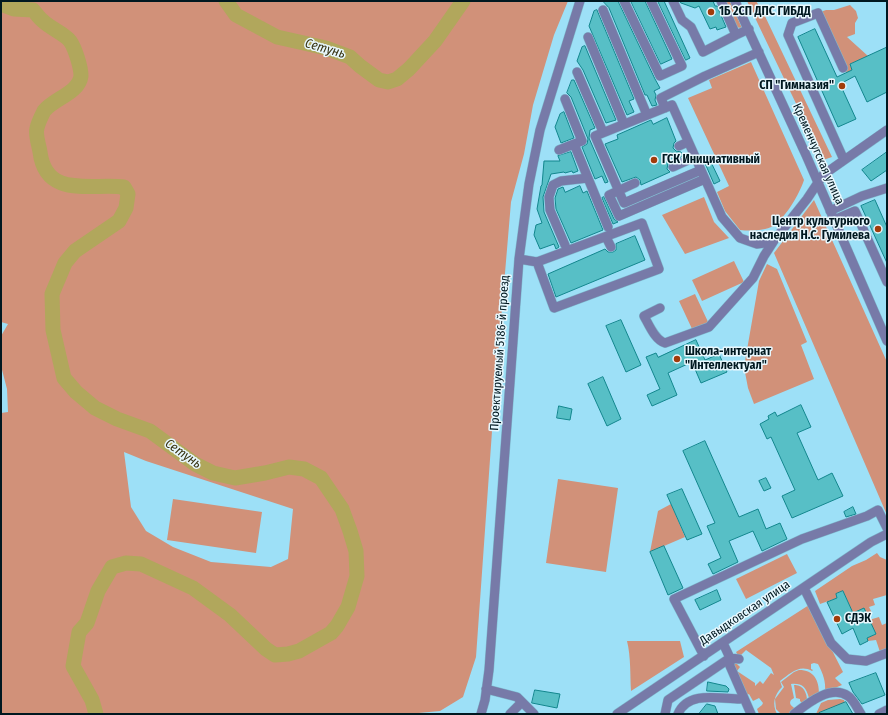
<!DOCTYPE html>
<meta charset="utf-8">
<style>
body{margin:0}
#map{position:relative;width:888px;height:715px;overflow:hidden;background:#9de0f7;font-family:"Fira Sans Condensed",sans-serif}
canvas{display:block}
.frame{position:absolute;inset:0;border:2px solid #001820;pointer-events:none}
</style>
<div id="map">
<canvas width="888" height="715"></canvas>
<div class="frame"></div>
</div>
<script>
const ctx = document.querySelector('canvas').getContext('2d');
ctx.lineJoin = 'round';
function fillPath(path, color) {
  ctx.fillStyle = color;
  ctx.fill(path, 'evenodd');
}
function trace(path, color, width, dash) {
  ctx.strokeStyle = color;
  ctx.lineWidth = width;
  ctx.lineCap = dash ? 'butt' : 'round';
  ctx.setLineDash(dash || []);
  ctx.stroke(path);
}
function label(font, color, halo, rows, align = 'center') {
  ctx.font = font + ' "Fira Sans Condensed",sans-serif';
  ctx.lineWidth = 3;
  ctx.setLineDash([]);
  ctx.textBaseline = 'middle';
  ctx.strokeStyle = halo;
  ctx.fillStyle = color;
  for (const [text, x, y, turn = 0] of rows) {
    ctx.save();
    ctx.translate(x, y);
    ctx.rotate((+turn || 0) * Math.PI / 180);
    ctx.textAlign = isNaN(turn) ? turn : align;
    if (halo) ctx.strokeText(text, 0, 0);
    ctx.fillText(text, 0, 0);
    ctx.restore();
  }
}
const green = new Path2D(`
 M1,1H568L554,35L533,105L524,154L511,202L494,403L476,657L463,697L440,711L408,714H1V413L8,412L7,389L1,366V336L8,324L1,322ZM124,452L146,461L293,509L288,559L271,567L211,562L173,547L146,531L131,507Z
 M721,1H730L742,28L733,27Z
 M747,1H756L763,12L832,157L823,160Z
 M850,5L856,11L858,18L855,23V34L847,37L868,56L850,64L852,70L846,73L818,13L826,10H834Z
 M751,62L804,180C799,195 786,217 773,226C764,231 750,231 740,230L725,211L717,192L729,186L688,98L712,88L709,80Z
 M704,197L714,222L729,238L685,254L662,215Z
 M814,200L887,362V515L774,253Z
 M734,261L744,282L702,301L692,280Z
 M767,264L777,269L807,342L801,345L814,379L754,404L748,388L744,367L759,281Z
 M695,294L709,324L693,331L679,301Z
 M558,479L618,488L606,572L546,563Z
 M173,499L262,512L256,553L167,540Z
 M671,504L685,537L650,552L658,511Z
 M877,553L880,557L887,560V595L873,599L875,605L869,607L872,613L867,615L853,613L843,591L836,594L837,598L820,604L815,591L852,566L866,560Z
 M787,554L797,573L746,599L736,579Z
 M809,605L843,672L835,678L842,685L825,692C826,681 823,674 818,664L814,663L811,664V669L813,670L812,671C799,664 790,674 780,681L782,687C774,695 772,704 777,714H759L757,709L762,705L763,703L759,698L753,701L749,694L747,695L734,665L736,663L740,667L737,671L755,683V686L760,681L763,684L771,673L774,675L771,668L746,650L739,657L736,652Z
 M879,617L882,625L887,623V649L880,652L876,640L868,641L867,638L876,634L869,620Z
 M627,641H680L684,657L631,691C630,675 631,657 627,641Z
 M799,670C814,670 819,680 819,694L809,698C806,687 802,683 791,684L794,698L791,700C788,705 793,706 795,709L788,714H781L776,709L775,699L784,687L781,682L794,672Z
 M794,685C803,684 807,693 807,700L801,703V701L800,702V699L796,698Z
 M840,699L844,700L845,703L816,714L821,703L828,700Z`);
const river = new Path2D(`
 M226,1L236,15L277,37L326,48L350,57L360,66L379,80L388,82L397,79L409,69L435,41L463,1
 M1,4L14,9L33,10C36,13 39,18 43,21C50,28 65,34 70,41C75,48 81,67 81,76C79,93 53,99 44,111C42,115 38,123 37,128C35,135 39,145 40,152C46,199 91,183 124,187L128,194L126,208L119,221L75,251L65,263L52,294L53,330L64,378L76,392L95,408L117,419L150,431L195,464L213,473L235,478L265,473L289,467L304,469L321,478L342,509L350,531L356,551L357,576L348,607L337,626L331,633L299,651L288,654L275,655L266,649L230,615L193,588L141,564L126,563L112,567L98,591L87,623L79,632L73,666L92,700L96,714`);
const building = new Path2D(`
 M603,1H618L655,79L660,88L654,91L656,95L655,100L657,105L652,106L647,95H645L609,8Z
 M631,1H645L672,59L661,64Z
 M658,1H664L690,58L686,60Z
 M680,1H713L715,6H717L726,27L717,30L716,27L710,29L699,6L695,8L681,3Z
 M597,10L634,99L629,101L634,112L627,115L589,26L594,11Z
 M815,29L837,77L852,70L850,64L887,47V92L867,102L855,76L840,84L856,119L838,127L798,37Z
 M585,46L616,120L606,123L583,70L577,61L582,47Z
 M572,80H574L595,128L590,130L589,138L608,182L605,183L602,176L595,179L582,147L587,144L588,139L571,97L567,93Z
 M564,112L574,138L561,143L555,127L560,114Z
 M667,118L676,141L674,143L673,148L676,151L681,152L683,156L668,163L667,169L670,172L641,185L640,180L636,177L622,182L605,144L618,139L617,135L651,120L653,124Z
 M571,152L578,171L573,173L572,171L565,173L564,172L551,174L543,197L544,212L559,247L556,249L554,244L540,249L534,235L536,225L542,223L537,209L541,186L542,185L544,161H560L558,156Z
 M887,152V170L871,181L862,170Z
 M709,158L720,181L714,184L704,161Z
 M580,186L583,193L587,191L603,230L571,243L556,209L555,198L558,189L563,187L565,192Z
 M604,197L614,219L618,222L613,224L602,198Z
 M875,200L887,227V263L861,206Z
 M635,236L645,260L556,297L548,274L605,249L608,252H613L616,250V244Z
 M621,320L641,365L626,372L606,326Z
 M696,340L705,360L719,354L727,372L701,383L692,362L668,373L677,395L652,406L647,395L660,389L646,357L656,353L658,357Z
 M603,377L621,419L607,426L588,384Z
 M801,405L811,427L797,433L818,480L832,473L843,496L792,518L782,496L795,490L771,437L767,439L760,424L769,419L768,416L775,412L777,416Z
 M559,406L572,409L570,420L557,418Z
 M705,441L739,517L758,509L766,529L780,523L787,539L762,551L753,531L729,541L738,562L713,574L708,564L721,558L707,526L715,523L683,451Z
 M766,478L771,488L764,491L759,481Z
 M682,489L702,534L687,540L667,495Z
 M853,507L856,514L846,517L844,512Z
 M664,546L683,588L668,595L650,552Z
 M717,590L721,600L700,610L695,600Z
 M843,591L853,613L864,608L876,634L867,638L868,641L860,645L853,628L842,634L827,602L837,598L836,594Z
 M876,673L885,695L862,704L853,692L849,683Z
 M708,682L726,686L729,689L728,692L707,691Z
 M535,690L560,694L557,708L532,703Z
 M846,702L853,714H819V713Z
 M707,704L715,706L718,714H699Z`);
const minor = new Path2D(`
 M624,1L660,76L682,66L651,1
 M673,1L682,20L691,27L703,52L736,35
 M721,1L736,35L749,29
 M735,1L806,155L887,341
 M603,10L647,115
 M588,37L624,124
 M843,68L818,13L792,23L788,35L844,160
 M577,72L603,132
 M565,99L582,141L574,144L608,227
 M665,108L661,98L705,76L759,52
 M679,146L688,142
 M559,150L574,144
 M673,167L695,157
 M701,170L624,203L595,136L672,105L722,217L740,238L757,244L765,243L776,238L807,199L823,175L887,130
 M635,183L609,195L619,216L705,179
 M830,211L862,196L887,188
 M834,220L855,211L887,282
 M606,237L611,247
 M565,245L550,210L549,197L553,185L561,181L588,178
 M519,259L537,262L554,308L659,269L642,223L537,262
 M660,308L644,316C649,325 655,340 665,343L709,327L753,278L764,256L775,239
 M804,588L831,643L847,659L866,661L887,653
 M723,643L730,658V666L751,714
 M704,656L674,599L802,539L867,516L878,510L887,528
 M486,689L517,697L534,714
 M481,714L485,700L489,670L519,259L529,184L540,130L580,1
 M510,714L522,702
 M617,714L871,542L887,534
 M665,714L668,700L730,658L739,659
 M678,714C688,690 720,699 740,699L743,697
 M794,714C807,704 831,684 848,696C854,700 857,708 861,714
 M879,714L887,710`);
const markers = [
 [711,12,4,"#a13c0b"],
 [842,86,4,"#a13c0b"],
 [654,160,4,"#a13c0b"],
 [878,229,4,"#a13c0b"],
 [677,359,4,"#a13c0b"],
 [837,619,4,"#a13c0b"]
];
const poiNames = [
 ["1Б 2СП ДПС ГИБДД",719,12],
 ["СП \"Гимназия\"",834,86,"right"],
 ["ГСК Инициативный",662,160],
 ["Центр культурного",870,222,"right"],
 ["наследия Н.С. Гумилева",870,236,"right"],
 ["Школа-интернат",685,352],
 ["\"Интеллектуал\"",685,366],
 ["СДЭК",845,619]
];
const streetNames = [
 ["Кременчугская улица",818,154,66],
 ["Проектируемый 5186-й проезд",500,353,-86],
 ["Давыдковская улица",745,613,-34]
];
const waterNames = [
 ["Сетунь",325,49,16],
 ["Сетунь",183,454,35]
];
fillPath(green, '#d19179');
trace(river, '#b1a75c', 15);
fillPath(building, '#57bfc6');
trace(building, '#12868d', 1);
trace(minor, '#81bcd0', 10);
trace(minor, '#777aa8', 9);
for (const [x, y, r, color] of markers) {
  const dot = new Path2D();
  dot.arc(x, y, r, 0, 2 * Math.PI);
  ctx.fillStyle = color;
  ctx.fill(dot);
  trace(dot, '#e8f8fe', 1.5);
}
label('bold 12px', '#001820', '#e8f8fe', poiNames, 'left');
label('12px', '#001820', '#e8f8fe', streetNames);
label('italic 13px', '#383312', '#e8f8fe', waterNames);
</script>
